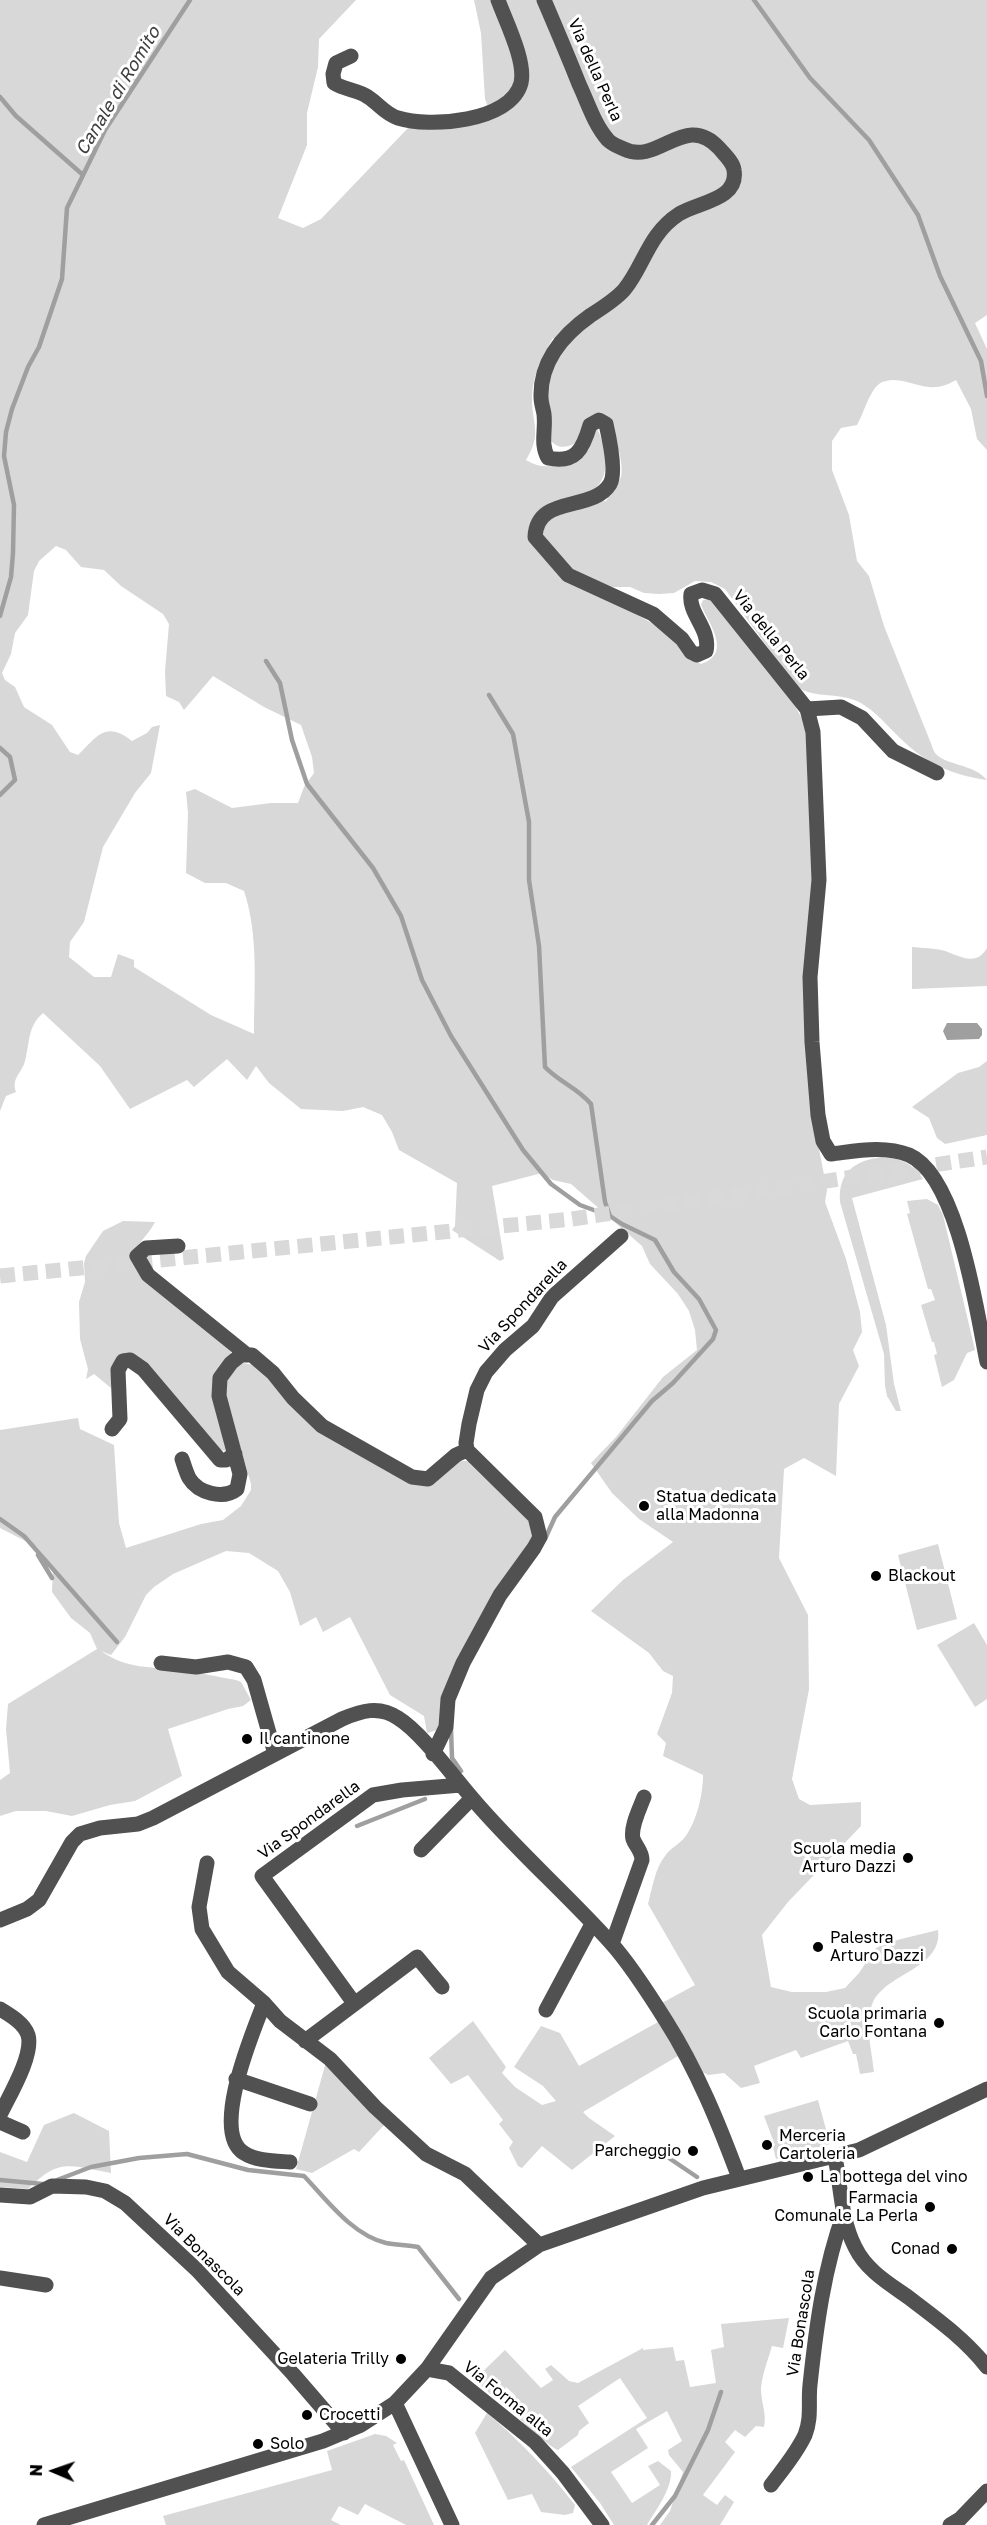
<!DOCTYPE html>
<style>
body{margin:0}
#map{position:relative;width:987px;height:2525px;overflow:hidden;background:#fff;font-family:"Golos Text",sans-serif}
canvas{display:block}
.north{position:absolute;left:24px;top:2441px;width:60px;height:60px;-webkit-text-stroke:4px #fff;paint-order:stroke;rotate:272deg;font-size:16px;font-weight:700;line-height:24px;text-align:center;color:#000}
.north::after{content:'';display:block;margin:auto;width:21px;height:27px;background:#000;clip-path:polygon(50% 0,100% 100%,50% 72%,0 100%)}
</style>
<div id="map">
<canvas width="987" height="2525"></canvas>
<div class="north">N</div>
</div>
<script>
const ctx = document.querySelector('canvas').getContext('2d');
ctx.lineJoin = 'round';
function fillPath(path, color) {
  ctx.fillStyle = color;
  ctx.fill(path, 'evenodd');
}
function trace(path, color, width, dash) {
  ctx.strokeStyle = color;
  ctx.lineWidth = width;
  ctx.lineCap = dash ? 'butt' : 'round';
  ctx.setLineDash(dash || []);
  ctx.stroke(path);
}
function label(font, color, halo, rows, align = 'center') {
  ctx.font = font + ' "Golos Text",sans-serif';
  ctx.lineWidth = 6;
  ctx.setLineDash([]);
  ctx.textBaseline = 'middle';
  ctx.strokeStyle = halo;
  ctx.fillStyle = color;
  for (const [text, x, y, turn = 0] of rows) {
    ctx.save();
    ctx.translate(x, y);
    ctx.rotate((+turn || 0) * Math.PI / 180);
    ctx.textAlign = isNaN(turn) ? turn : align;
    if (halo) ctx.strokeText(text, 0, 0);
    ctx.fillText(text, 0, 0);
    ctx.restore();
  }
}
const green = new Path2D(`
 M0,0H356L319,39L318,67L307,113V145L278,218L303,228L321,219L409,127L445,126L493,119L485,99L481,33L474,0H987V315L975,323L987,349V450L977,439L971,409L956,380C947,385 940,388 929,387C914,386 894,374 879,384C869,392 864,413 857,425L841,428L832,441V470L849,515L857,561L869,576L884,626L930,741C932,745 933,751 936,754C945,765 974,764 987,780C952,775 927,764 901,739C887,726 876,711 859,702C839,692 816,699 797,687L725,589L711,582L695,581L674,593L659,594L644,593L630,587H612L575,573L541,538L543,522L591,502L606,501C610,494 618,485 621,477C625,464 612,419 601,412C586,414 582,430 576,443C566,448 558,449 550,440L545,388L562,346L553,338C542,356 533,374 532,396C531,422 543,433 526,460C547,474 571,462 589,449L591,439L597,428C608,452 613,482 585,496C573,502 558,502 545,508C520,519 530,545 546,560L663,630L692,659L701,664C732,654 710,625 701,605L703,600L709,599L720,607C753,649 793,689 811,740L818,1144L827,1190L825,1202L846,1259L860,1312L862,1332L853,1350L859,1366L839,1404L836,1476L804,1458L784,1469L779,1558L808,1615L809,1689L792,1779L799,1799L810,1805L861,1802V1826L788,1902L762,1935L771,1987L792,1992H826L845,1988L859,1973L876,1948L889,1942L938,1930C943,1968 887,1973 873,2002C864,2022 872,2051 874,2072L860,2074L856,2054H853L848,2041L801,2058L796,2050L754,2066L760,2083L741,2088L724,2073L708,2075L697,2069L660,2004L695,1985L648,1904C652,1889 655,1868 665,1856C670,1848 680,1844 685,1837C697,1821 703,1794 703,1775L663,1756L666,1743L657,1734L672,1693L673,1676L663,1671L649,1653L591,1611L623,1580L673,1542L639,1519L612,1493L591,1463L616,1437L663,1377L697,1350L695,1330L689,1311L678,1294L650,1264L642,1246L571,1184L553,1180L542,1173L492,1186L504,1259L500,1261L452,1230L455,1226L457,1183L399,1150L392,1132L382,1115L363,1107L343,1111L301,1109L269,1083L256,1066L247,1080L227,1059L194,1087L187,1080L130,1109L100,1066L43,1013C27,1027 30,1043 25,1061C22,1073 11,1078 16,1092L6,1096L0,1111ZM56,546L66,550L81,567L104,570L121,586L163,614L169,624L165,671L166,696L179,702L184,710L213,676L264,707L301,725L312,757L314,773L304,787L298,803H271L232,808L195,789L186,792L188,813L186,873L205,883H226L244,891C259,936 254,988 254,1034L211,1015L134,967V960L118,954L111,977H94L69,957L70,942L84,922L103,847L135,793L151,773L160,725L152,727L147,733L132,741C105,720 97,737 78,755L70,752L52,725L24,707L15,687L5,680L2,673L11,654L15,633L28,615L34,571L39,561Z
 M912,947C922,948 935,948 945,951C960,956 976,967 987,948V986L912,989Z
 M987,1061V1135L945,1144L937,1138L929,1118L912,1107L958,1073L979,1067Z
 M883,1157C900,1158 914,1164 923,1179L852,1198L886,1325L894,1384L901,1411H896L887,1396L885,1386L884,1354L840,1202C838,1172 855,1160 883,1157Z
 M927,1199L938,1205L943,1215L975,1350L967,1353L954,1380L942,1387L934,1355L937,1354L934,1342H932L921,1305L935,1300L931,1289H928L907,1214L910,1213L907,1201Z
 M123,1221L155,1222C149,1234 139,1241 135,1253L230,1347L231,1354L217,1372L227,1451L220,1450L123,1355L116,1358L111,1388L94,1374L86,1379L88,1369L80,1339L79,1302L85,1282L84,1263L86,1256L103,1231Z
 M243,1363L260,1366L283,1395L407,1479L458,1461H469L526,1513L533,1537L495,1595L442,1724L437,1730L427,1733L424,1716L390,1695L350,1617L323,1632L316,1617L300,1626L290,1592L278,1571L249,1553L226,1551L173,1574L154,1587L146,1595L125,1637L111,1655L101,1651C128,1670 150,1666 181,1670C199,1672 217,1677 236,1680L241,1682L251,1700L243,1706L228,1709L168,1729L182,1776L135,1801L110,1805L72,1816L46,1811H16L0,1816V1780L10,1773L6,1729L8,1704L97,1649L90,1633L71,1618L52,1592L53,1567L37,1547L0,1528V1430L78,1418L80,1429L114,1445L119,1523L126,1548L201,1524L223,1520L241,1506L251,1490V1484L223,1388L234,1368Z
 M938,1544L957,1619L917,1630L898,1555Z
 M974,1623L987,1645V1699L975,1707L937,1645Z
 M473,2021L506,2067L502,2073L515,2087L542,2105L556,2101L543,2086L514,2067L541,2026L560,2033L579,2066L658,2022L678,2056L583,2112L589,2118L615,2136L572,2170L542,2146L522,2168L518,2166L509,2148L513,2142L499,2124L503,2120L468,2075L451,2084L429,2058Z
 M326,2062L385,2124L359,2152L354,2149L312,2173L296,2169Z
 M818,2100L830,2144L776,2159L773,2147L775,2145L764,2116Z
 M74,2113L109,2131L111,2173C70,2166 60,2157 28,2189L0,2187V2152L27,2162L44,2125Z
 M789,2318L783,2348L772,2346C768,2360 762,2374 761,2389C761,2403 767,2413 764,2427L756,2426L745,2437L735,2430L725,2442L735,2452L703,2495L717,2505L725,2495L734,2502L720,2525H660L670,2511L683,2472L669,2455L668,2450L682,2441L667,2411L636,2429L648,2448L611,2472L632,2503L660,2485L648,2466L658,2461L671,2471C672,2489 656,2510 647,2525H614L600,2503L571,2467L647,2418L620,2378L578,2406L589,2423L579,2431L578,2435L558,2450C547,2446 517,2416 506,2406L516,2396L506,2387L499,2401L474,2380L505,2350L541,2388L553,2380L545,2369L551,2365L569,2381L578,2383L643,2348V2350L673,2347L676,2361L684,2360L690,2387L716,2383L711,2350L724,2347L721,2324Z
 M487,2413C520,2441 548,2470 575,2505L573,2513L565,2515L541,2512L532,2494L508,2500L475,2433Z
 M375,2434L386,2436L397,2443L393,2445L401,2461L404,2460L434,2525H406L365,2504L358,2515L339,2506L331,2520L341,2525H166L163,2516L332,2470L327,2451Z`);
const water = new Path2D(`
 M947,1023H977L982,1029V1035L979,1039L947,1040L943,1031Z`);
const stream = new Path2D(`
 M754,0L810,78L869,140L918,215L940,276L981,361L987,396
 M0,97L16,116L83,175
 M0,616L11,577L13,553L14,505L4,456L6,432L12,409L28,367L39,347L62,279L67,208L105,130L190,0
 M266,661L280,683L292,740L307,784L373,868L401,916L422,980L451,1036L523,1150L551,1184L580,1205L610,1216L622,1224L655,1240L674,1272L699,1299L716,1330L713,1339L673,1383L652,1401L555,1517L545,1539
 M489,695L513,734L529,822V880L539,946L545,1067C559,1082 578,1088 591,1104L605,1202L610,1216
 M0,748L10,757L15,780L0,795
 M0,1519L24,1536L117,1642
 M38,1555L52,1578
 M451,1729L452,1758L461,1771
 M357,1826L425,1799
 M660,2152L697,2177
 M0,2180L43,2184
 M57,2180L91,2167L139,2158L187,2154L248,2170L304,2176C326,2199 352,2235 386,2243C396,2245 407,2245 418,2247L459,2299
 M652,2525L675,2496L708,2430L721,2392`);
const majorTunnel = new Path2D(`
 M0,1276L572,1219L987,1157`);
const minor = new Path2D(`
 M544,0C556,28 568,56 579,84C588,103 594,124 608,140C612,144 619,147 624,149C658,166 685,111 719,148C724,154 733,162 734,170C739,200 698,202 679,214C648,234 644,266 624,290C615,300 602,308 591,315C564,334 540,361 541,397C541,403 543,408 544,414C546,431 540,443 548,458C576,464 583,449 590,425L599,420L606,424C609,437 617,472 610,484C592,513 537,494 535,537L568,575L653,614L682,639L691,652L697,655L706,651C711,629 688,614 691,594L702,590L715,594L807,709L813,732L819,880L810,977L812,1042L818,1115L823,1141L831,1154C856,1151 884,1145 909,1155C958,1176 977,1313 987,1362
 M351,56L336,63L333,74L334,83C345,90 358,90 368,97C379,104 385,114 398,118C429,128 511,122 521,83C526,61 506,22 498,0
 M807,709L841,707L862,718L893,751L937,773
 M178,1246L146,1248L137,1256L148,1275L246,1354
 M112,1429L120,1419L118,1370L123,1361L130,1360L143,1369L220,1460H226L235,1454
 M182,1459C184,1465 186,1472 189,1478C198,1493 223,1500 237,1489L240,1474L219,1396L220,1378L231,1363L241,1355H252L273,1373L293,1398L322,1426L412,1477L428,1479L456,1455L467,1450
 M161,1663L196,1667L228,1662L246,1667L254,1680L275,1754
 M433,1754L446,1727L448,1699L463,1663L500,1595L534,1548L540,1537L535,1517L467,1450L466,1443L469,1424L477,1390L486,1372L505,1350L533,1326L552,1297L621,1236
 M421,1850L472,1798
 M207,1863L199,1907L202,1929L228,1972L264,2003L280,2021L330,2059L375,2107L426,2154L465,2174L539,2245
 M0,1920L27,1909L39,1900L72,1842L80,1834L100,1828L138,1824L153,1818L342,1719C361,1711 379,1705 398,1718C421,1732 453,1776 472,1798C515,1849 566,1893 611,1943C630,1964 651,1997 666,2021C697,2070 719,2124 739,2178
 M612,1944L642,1860C642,1851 636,1847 633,1839C630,1827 640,1808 644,1797
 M264,2003C253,2032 210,2132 244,2153C256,2161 276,2161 290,2162
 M354,2003L262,1876L373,1795L402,1790L461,1785
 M0,2009C10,2015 24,2023 28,2035C34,2055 9,2096 0,2115
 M546,2010L592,1924
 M305,2041L417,1957L442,1987
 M236,2079L310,2104
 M0,2122L23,2132
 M835,2157C841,2187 841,2220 855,2247C866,2270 888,2283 908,2297C937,2319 965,2339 987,2367
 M0,2195L30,2197L52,2186L86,2187L105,2191L125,2203L197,2270L293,2374L344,2433
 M0,2278L46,2285
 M427,2369L449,2373L535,2442L563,2473L602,2525
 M395,2403L452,2525
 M771,2485C783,2469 796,2454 805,2435C812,2417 808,2403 810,2385C816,2328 824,2267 844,2213
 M44,2525L323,2441L361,2425L395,2403L427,2369L491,2278L539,2245L703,2188L859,2150L987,2089
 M950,2525L960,2519L987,2491`);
const markers = [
 [644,1506,6,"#000"],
 [876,1576,6,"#000"],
 [247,1739,6,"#000"],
 [908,1858,6,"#000"],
 [818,1947,6,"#000"],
 [939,2023,6,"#000"],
 [767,2145,6,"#000"],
 [693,2151,6,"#000"],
 [808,2177,6,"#000"],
 [930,2207,6,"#000"],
 [952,2249,6,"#000"],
 [401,2359,6,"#000"],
 [307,2415,6,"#000"],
 [258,2444,6,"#000"]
];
const streetNames = [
 ["Via della Perla",595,70,66],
 ["Via della Perla",771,635,51],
 ["Via Spondarella",523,1306,-47],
 ["Via Spondarella",309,1820,-36],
 ["Via Bonascola",204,2255,45],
 ["Via Bonascola",801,2323,-81],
 ["Via Forma alta",508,2399,39]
];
const poiNames = [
 ["Statua dedicata",656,1497],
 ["alla Madonna",656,1515],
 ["Blackout",888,1576],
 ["Il cantinone",259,1739],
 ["Scuola media",896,1849,"right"],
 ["Arturo Dazzi",896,1867,"right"],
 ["Palestra",830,1938],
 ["Arturo Dazzi",830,1956],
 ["Scuola primaria",927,2014,"right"],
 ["Carlo Fontana",927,2032,"right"],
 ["Merceria",779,2136],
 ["Cartoleria",779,2154],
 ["Parcheggio",681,2151,"right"],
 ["La bottega del vino",820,2177],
 ["Farmacia",918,2198,"right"],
 ["Comunale La Perla",918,2216,"right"],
 ["Conad",940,2249,"right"],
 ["Gelateria Trilly",389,2359,"right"],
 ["Crocetti",319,2415],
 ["Solo",270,2444]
];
const waterNames = [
 ["Canale di Romito",118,91,-59]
];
fillPath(green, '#d8d8d8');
fillPath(water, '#9f9f9f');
trace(stream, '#9f9f9f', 4.5);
trace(majorTunnel, '#d9d9d9', 15, [15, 8]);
trace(minor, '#515151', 15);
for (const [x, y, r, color] of markers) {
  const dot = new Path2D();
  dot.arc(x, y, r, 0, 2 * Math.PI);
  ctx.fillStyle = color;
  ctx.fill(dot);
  trace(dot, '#fff', 2);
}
label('16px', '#000', '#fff', streetNames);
label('16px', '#000', '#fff', poiNames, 'left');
label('italic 18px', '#404040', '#fff', waterNames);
</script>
